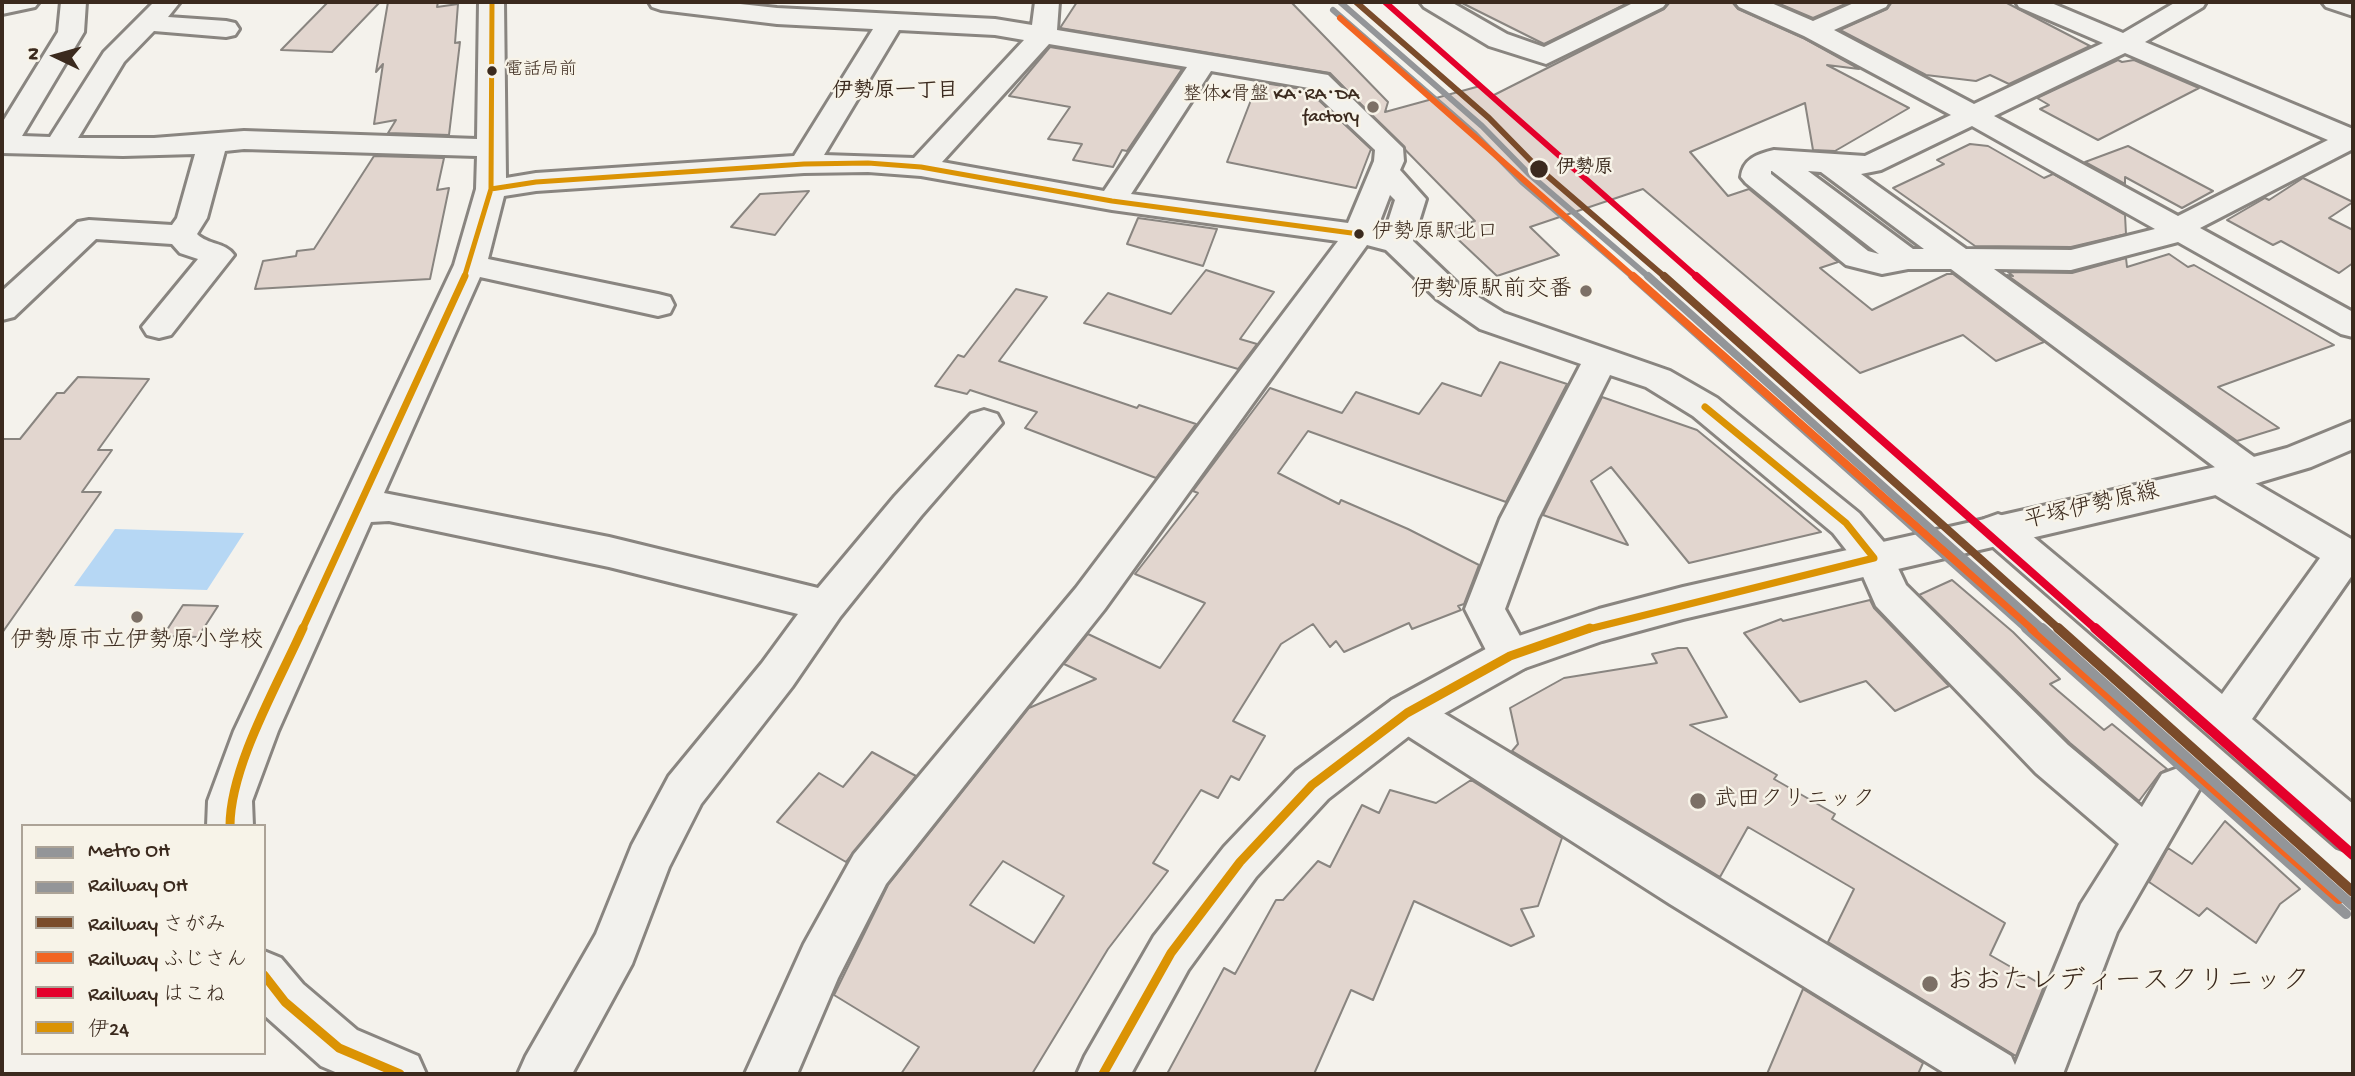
<!DOCTYPE html>
<meta charset="utf-8">
<style>
body{margin:0}
#map{position:relative;width:2355px;height:1076px;overflow:hidden;background:#f4f2ec;font-family:"Gochi Hand","Klee One",sans-serif}
canvas{display:block}
.frame{position:absolute;inset:0;border:4px solid #3b2a1e;pointer-events:none}
.legend{position:absolute;left:21px;top:824px;width:245px;height:231px;box-sizing:border-box;background:#f7f3e8;border:2px solid #aca397;margin:0;padding:9px 12px;list-style:none;font-size:21px;color:#3b2a1e}
.legend li{display:flex;align-items:center;gap:14px;height:35px}
.legend b{width:35px;border:2px solid #aca397}
.north{position:absolute;left:21px;top:21px;width:70px;height:70px;-webkit-text-stroke:5px #f7f3e8;paint-order:stroke;rotate:275deg;font-size:19px;font-weight:700;line-height:28px;text-align:center;color:#3b2a1e}
.north::after{content:'';display:block;margin:auto;width:24px;height:32px;background:#3b2a1e;clip-path:polygon(50% 0,100% 100%,50% 72%,0 100%)}
</style>
<div id="map">
<canvas width="2355" height="1076"></canvas>
<div class="frame"></div>
<ul class="legend">
<li><b style="height:9px;background:#939598"></b>Metro OH</li>
<li><b style="height:9px;background:#939598"></b>Railway OH</li>
<li><b style="height:9px;background:#7a4b2a"></b>Railway さがみ</li>
<li><b style="height:9px;background:#f26522"></b>Railway ふじさん</li>
<li><b style="height:9px;background:#e4002b"></b>Railway はこね</li>
<li><b style="height:9px;background:#db9304"></b>伊24</li>
</ul>
<div class="north">N</div>
</div>
<script>
const ctx = document.querySelector('canvas').getContext('2d');
ctx.lineJoin = 'round';
function fillPath(path, color) {
  ctx.fillStyle = color;
  ctx.fill(path, 'evenodd');
}
function trace(path, color, width, dash) {
  ctx.strokeStyle = color;
  ctx.lineWidth = width;
  ctx.lineCap = dash ? 'butt' : 'round';
  ctx.setLineDash(dash || []);
  ctx.stroke(path);
}
function label(font, color, halo, rows, align = 'center') {
  ctx.font = font + ' "Gochi Hand","Klee One",sans-serif';
  ctx.lineWidth = 5;
  ctx.setLineDash([]);
  ctx.textBaseline = 'middle';
  ctx.strokeStyle = halo;
  ctx.fillStyle = color;
  for (const [text, x, y, turn = 0] of rows) {
    ctx.save();
    ctx.translate(x, y);
    ctx.rotate((+turn || 0) * Math.PI / 180);
    ctx.textAlign = isNaN(turn) ? turn : align;
    if (halo) ctx.strokeText(text, 0, 0);
    ctx.fillText(text, 0, 0);
    ctx.restore();
  }
}
const water = new Path2D(`
 M115,529L244,533L207,590L74,586Z`);
const building = new Path2D(`
 M328,2H380L332,52L281,50Z
 M388,2H438L437,7L458,4L455,43L460,42L449,135L388,133L396,120L374,124L383,64L376,72Z
 M1077,2H1291L1388,102L1385,112L1480,86L1492,96L1664,9L1670,2H1732L1738,9L1803,38L1859,69L1827,65L1909,108L1835,151L1813,150L1805,103L1690,152L1728,196L1749,189L1838,262L1820,268L1872,310L1947,274H1953L2044,342L1996,361L1963,335L1860,373L1643,189L1530,227L1559,255L1497,276L1447,229L1475,221L1330,73L1060,28Z
 M1460,2H1630L1544,44Z
 M1775,2H1850L1813,18Z
 M1892,2H2005L2090,46L2009,84L1990,75L1976,81L1926,75L1840,30L1887,9Z
 M1050,47L1182,69L1127,151L1122,150L1113,167L1073,160L1082,144L1048,139L1070,107L1009,96Z
 M2118,60L2122,62L2134,60L2199,88L2098,140L2040,109L2049,105L2037,98Z
 M1258,82L1308,90L1371,149L1356,188L1227,162Z
 M1970,144L1988,146L2044,178L2053,174L2125,215L2126,234L2071,247L1975,246L1893,188L1944,164L1937,160Z
 M2128,146L2213,191L2182,208L2125,177V184L2085,162Z
 M374,156L444,158L437,190L449,188L430,279L255,289L263,261L296,256L297,251L314,249Z
 M2303,178L2353,202L2329,218L2353,230V263L2339,273L2281,241L2273,245L2227,220L2265,198L2269,200Z
 M809,191L775,235L731,227L760,194Z
 M1138,218L1217,229L1203,266L1127,244Z
 M2169,254L2188,267L2194,265L2334,345L2218,387L2279,428L2237,441L2007,275L2013,276L2008,272L2072,273L2126,258L2127,267Z
 M1206,270L1274,292L1240,339L1257,344L1238,369L1084,323L1108,293L1171,314Z
 M1016,289L1047,297L999,361L1137,408L1139,405L1196,424L1156,478L1025,428L1037,412L970,390L967,394L935,386L958,355L964,357Z
 M1500,362L1567,384L1506,502L1308,431L1278,473L1339,504L1341,500L1408,529L1479,565L1464,604L1458,606L1461,610L1412,629L1409,623L1344,652L1336,641L1330,647L1313,624L1281,644L1233,721L1265,736L1239,780L1231,776L1218,798L1201,790L1153,863L1168,871L1108,949L1032,1074H901L919,1047L834,995L888,885L1029,708L1096,679L1064,664L1088,634L1160,668L1205,603L1135,574L1198,493L1193,491L1270,388L1342,413L1356,392L1419,414L1442,383L1481,396ZM1003,861L1064,896L1034,943L970,905Z
 M78,377L149,379L98,450H112L82,492H101L2,633V439H20L57,393H64Z
 M1602,397L1697,430L1821,532L1689,563L1611,467L1591,481L1628,545L1543,515Z
 M1952,580L2013,632L2060,679L2050,684L2104,730L2112,724L2167,769L2160,773L2139,801L2070,743L1919,595Z
 M1870,600L1874,608L1949,686L1895,711L1866,681L1800,702L1744,633L1781,619L1783,621Z
 M183,605L218,606L198,637L163,636Z
 M1678,648H1687L1727,717L1690,725L1777,775L1774,779L1835,814L1832,819L2005,923L1990,955L2044,986L2016,1056L1828,942L1854,889L1748,827L1720,877L1512,751L1518,744L1510,708L1564,678L1657,663L1652,654Z
 M872,752L916,776L846,862L777,822L819,773L843,787Z
 M1471,780L1562,838L1538,906L1521,909L1534,936L1511,946L1414,901L1373,1000L1351,990L1314,1074H1167L1224,968L1235,974L1276,900H1283L1318,861L1330,867L1362,805L1379,813L1390,790L1436,803Z
 M2225,821L2300,889L2280,904L2256,943L2207,908L2199,916L2149,882L2168,848L2192,864Z
 M1803,989L1923,1063L1918,1074H1767Z`);
const minor = new Path2D(`
 M2,2H39L35,7L2,14Z
 M61,2H86L84,32L22,136L50,137L104,52L154,2H180L168,17L226,21L235,23L239,29L235,35L226,37L154,31L124,62L78,138H154L244,131L477,139L479,2H504L506,178L536,173L794,156L873,29L777,24L661,10L652,7L649,2H722L777,8L995,19L1032,25L1035,2H1059L1057,30L1328,75L1403,148L1404,161L1400,170L1426,199L1413,241L1459,285L1504,313L1670,371L1717,398L1859,513L1888,547L1906,585L2068,745L2142,807L2162,774L2178,768L2194,774L2200,788L2117,932L2063,1074H1946L1670,904L1392,726L1386,713L1392,700L1407,695L1422,700L2011,1056L2015,1065L2081,904L2119,844L2036,773L1876,606L1858,565L1833,533L1693,416L1646,387L1610,375L1538,519L1505,609L1531,656L1525,668L1510,673L1495,668L1465,609L1500,519L1581,364L1480,329L1437,299L1386,250L1367,245L1104,610L886,884L838,978L797,1074H745L804,944L854,854L1076,588L1338,241L1112,210L921,176L868,172L804,173L536,191L504,196L488,259L658,294L670,297L674,305L670,313L658,316L480,277L384,493L609,537L818,588L895,496L971,414L984,410L997,414L1002,423L921,516L840,617L792,687L701,804L669,867L632,964L572,1074H518L526,1056L596,934L632,845L669,776L762,663L798,614L609,567L389,521L371,522L278,731L252,801L253,826H207L208,801L234,731L454,265L476,189L477,156L244,149L225,151L207,218L197,234C208,245 225,242 234,255L171,335L159,338L147,335L142,327L198,259L180,253L172,244L96,239L14,317L2,320V291L78,222L89,220L172,225L177,218L195,154L123,156L2,153V123L58,32ZM899,30L995,35L1024,40L914,158L824,155ZM1049,44L1187,67L1104,191L942,162ZM1211,71L1309,88L1375,150L1374,161L1348,223L1131,194ZM1390,195L1395,200L1385,231L1377,229Z
 M1420,2H1451L1507,34L1544,47L1635,2H1667L1663,7L1546,64L1489,46L1424,7Z
 M1735,2H1769L1813,21L1856,2H1889L1886,7L1834,30L1974,104L2103,43L2019,7L2016,2H2049L2123,33L2176,2H2206L2203,7L2145,42L2353,129V149L2200,228L2353,312V337L2341,334L2178,242L2071,270L1994,269L2261,462L2266,472L2261,482L2255,483L2353,540V574L2252,719L2353,804V853L2337,847L1984,539L1979,529L1984,519L1998,514L2012,519L2222,694L2320,558L2207,490L2201,480L2207,470L2216,468L1951,269H1908L1882,274L1846,265L1746,183L1741,177C1743,159 1757,154 1774,150L1865,156L1951,115L1804,36L1739,7ZM2125,53L2328,140L2178,216L1994,116ZM1972,126L2155,229L2071,250L1966,249L1861,174L1881,170ZM1771,171H1772L1879,254L1868,251L1771,174ZM1808,171L1821,172L1924,249H1913Z
 M2322,2H2353V16L2326,7Z
 M264,951L281,958L303,984L357,1030L418,1056L426,1074H340L321,1066L264,1015Z`);
const major = new Path2D(`
 M2353,421V449L2311,467L2220,494L1683,619L1602,641L1525,668L1422,726L1328,799L1256,877L1188,970L1131,1074H1077L1085,1056L1154,936L1224,847L1296,771L1392,700L1495,644L1599,609L1683,587L2220,466L2287,448Z`);
const bus1Far2 = new Path2D(`
 M491,189L536,182L804,164L868,163L921,167L1112,201L1359,234
 M464,278L491,189L492,2`);
const bus1Far1 = new Path2D(`
 M302,630L465,276
 M1585,630L1874,558L1846,523L1705,407`);
const bus1 = new Path2D(`
 M230,826C230,766 278,684 303,628
 M264,975L285,1002L339,1048L400,1074
 M1103,1074L1171,953L1240,862L1312,785L1407,713L1510,656L1590,628`);
const rail1Far2 = new Path2D(`
 M1333,10L1475,134L1522,182L1634,278`);
const rail1Far1 = new Path2D(`
 M1632,276L2028,630`);
const rail1 = new Path2D(`
 M2026,628L2346,914`);
const rail2Far2 = new Path2D(`
 M1356,2L1489,118L1536,166L1666,278`);
const rail2Far1 = new Path2D(`
 M1664,276L2060,630`);
const rail2 = new Path2D(`
 M2058,628L2353,892`);
const rail3Far2 = new Path2D(`
 M1340,18L1635,278`);
const rail3Far1 = new Path2D(`
 M1633,276L2034,630`);
const rail3 = new Path2D(`
 M2032,628L2339,899`);
const rail4Far2 = new Path2D(`
 M1385,2L1698,278`);
const rail4Far1 = new Path2D(`
 M1696,276L2097,630`);
const rail4 = new Path2D(`
 M2095,628L2353,855`);
const metro1Far2 = new Path2D(`
 M1340,2L1482,126L1529,174L1650,278`);
const metro1Far1 = new Path2D(`
 M1648,276L2044,630`);
const metro1 = new Path2D(`
 M2042,628L2353,906`);
const markers = [
 [492,71,6,"#3b2a1e"],
 [1373,107,7,"#7c7066"],
 [1539,169,10,"#3b2a1e"],
 [1359,234,6,"#3b2a1e"],
 [1586,291,7,"#7c7066"],
 [137,617,7,"#7c7066"],
 [1698,801,9,"#7c7066"],
 [1930,984,9,"#7c7066"]
];
const farBusnames = [
 ["電話局前",505,71]
];
const farPoinames = [
 ["整体x骨盤 KA･RA･DA",1359,96],
 ["factory",1359,118]
];
const farStopnames = [
 ["伊勢原",1556,169]
];
const farNeighbourhoodnames = [
 ["伊勢原一丁目",895,93]
];
const busNames = [
 ["伊勢原駅北口",1372,234]
];
const poiNames = [
 ["伊勢原駅前交番",1572,291],
 ["伊勢原市立伊勢原小学校",137,642,"center"],
 ["武田クリニック",1714,801,"left"]
];
const streetNames = [
 ["平塚伊勢原線",2092,508,-13]
];
const nearPoinames = [
 ["おおたレディースクリニック",1946,984]
];
fillPath(water, '#b6d7f4');
fillPath(building, '#e2d6cf');
trace(building, '#898580', 2);
trace(minor, '#898580', 6);
trace(major, '#898580', 6);
fillPath(minor, '#f2f1ed');
fillPath(major, '#f2f1ed');
trace(bus1Far2, '#db9304', 5);
trace(bus1Far1, '#db9304', 7);
trace(bus1, '#db9304', 9);
trace(rail1Far2, '#939598', 6);
trace(rail1Far1, '#939598', 8);
trace(rail1, '#939598', 10);
trace(rail2Far2, '#7a4b2a', 6);
trace(rail2Far1, '#7a4b2a', 8);
trace(rail2, '#7a4b2a', 10);
trace(rail3Far2, '#f26522', 6);
trace(rail3Far1, '#f26522', 8);
trace(rail3, '#f26522', 10);
trace(rail4Far2, '#e4002b', 6);
trace(rail4Far1, '#e4002b', 8);
trace(rail4, '#e4002b', 10);
trace(metro1Far2, '#939598', 6);
trace(metro1Far1, '#939598', 8);
trace(metro1, '#939598', 10);
for (const [x, y, r, color] of markers) {
  const dot = new Path2D();
  dot.arc(x, y, r, 0, 2 * Math.PI);
  ctx.fillStyle = color;
  ctx.fill(dot);
  trace(dot, '#f7f3e8', 2.5);
}
label('18px', '#3b2a1e', '#f7f3e8', farBusnames, 'left');
label('19px', '#3b2a1e', '#f7f3e8', farPoinames, 'right');
label('bold 19px', '#3b2a1e', '#f7f3e8', farStopnames, 'left');
label('bold 21px', '#3b2a1e', '#f7f3e8', farNeighbourhoodnames);
label('21px', '#3b2a1e', '#f7f3e8', busNames, 'left');
label('23px', '#3b2a1e', '#f7f3e8', poiNames, 'right');
label('23px', '#3b2a1e', '#f7f3e8', streetNames);
label('28px', '#3b2a1e', '#f7f3e8', nearPoinames, 'left');
</script>
